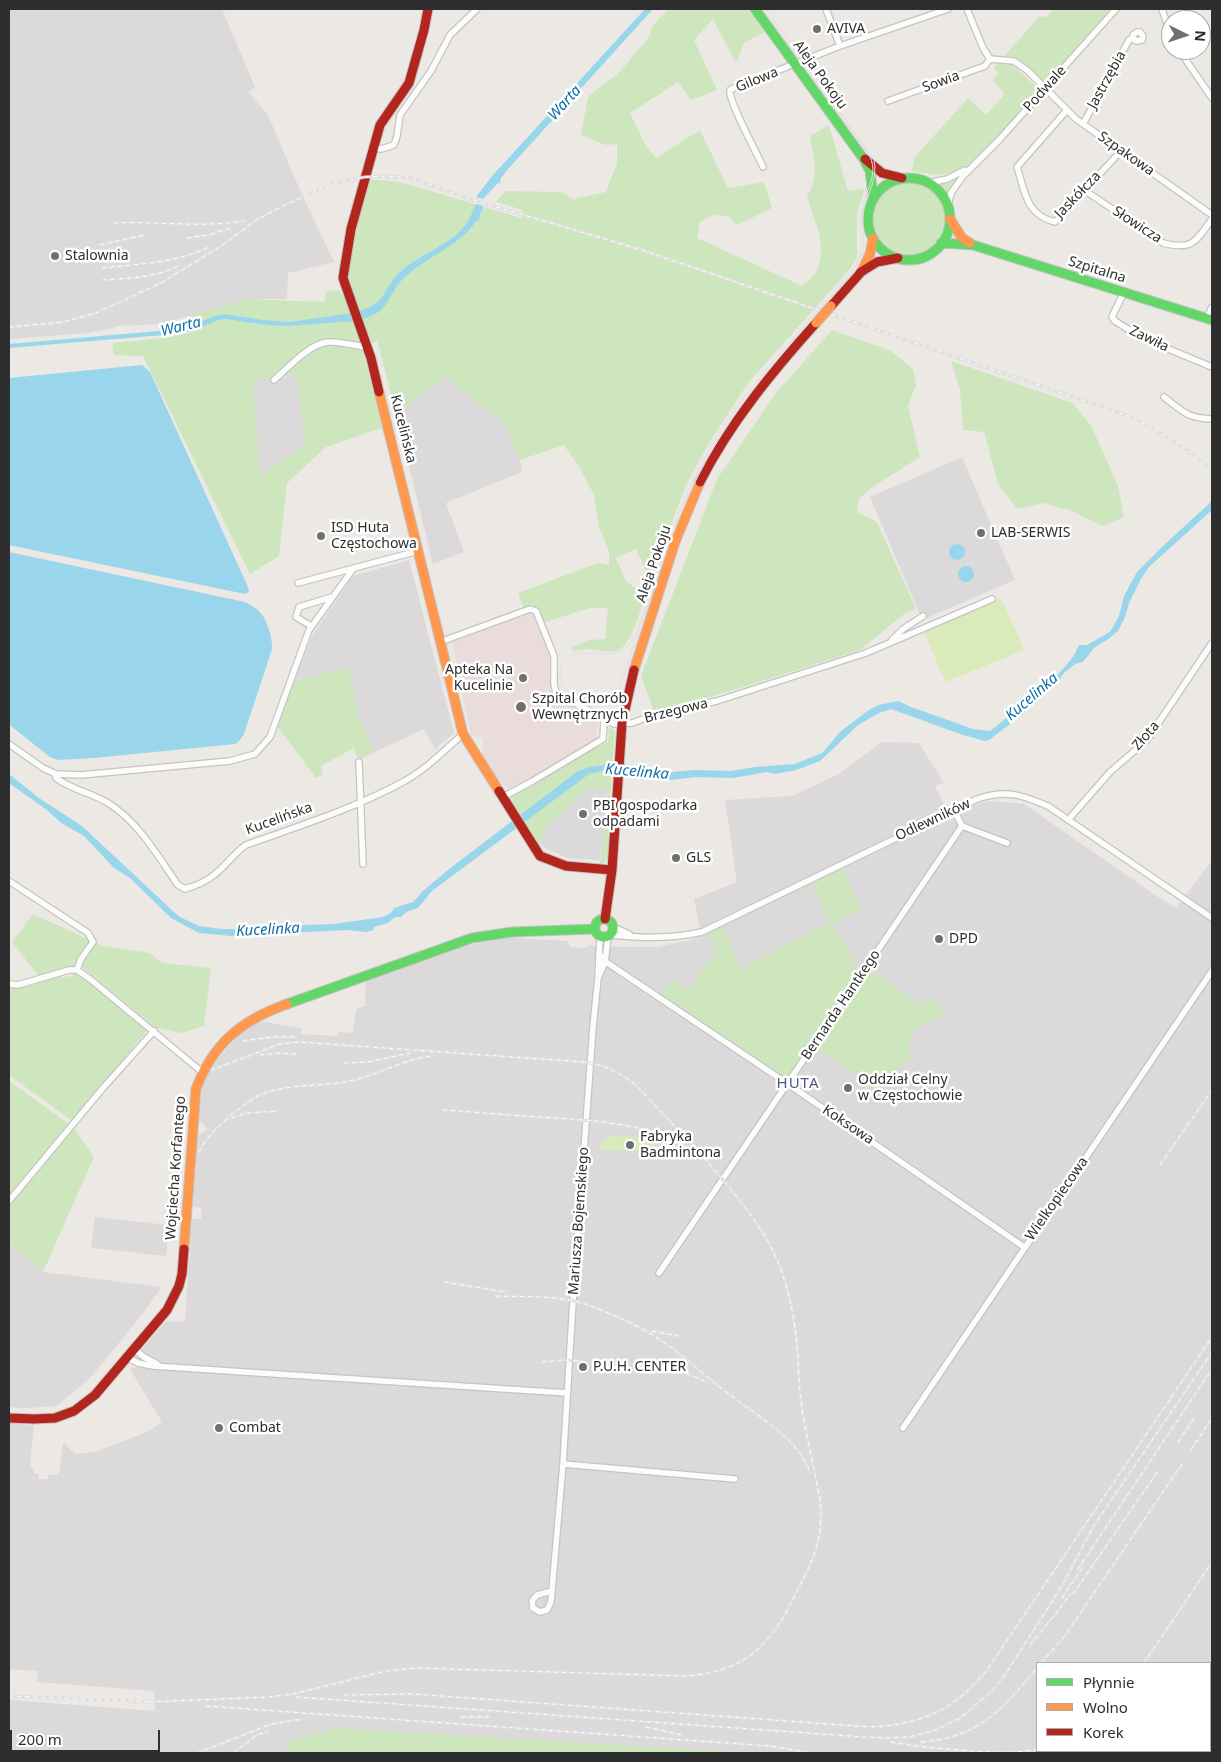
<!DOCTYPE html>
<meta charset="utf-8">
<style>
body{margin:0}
#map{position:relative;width:1221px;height:1762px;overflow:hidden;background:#ece8e4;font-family:"Noto Sans",sans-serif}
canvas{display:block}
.frame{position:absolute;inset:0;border:10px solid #2e2e2e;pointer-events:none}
.legend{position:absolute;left:1036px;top:1662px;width:175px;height:90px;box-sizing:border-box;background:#fff;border:1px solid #ababab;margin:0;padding:6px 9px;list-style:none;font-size:15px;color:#2e2e2e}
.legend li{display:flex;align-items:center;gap:10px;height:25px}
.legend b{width:25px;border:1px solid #ababab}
.north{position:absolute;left:1161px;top:10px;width:50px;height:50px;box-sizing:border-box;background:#fff;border:1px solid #ababab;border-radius:50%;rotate:94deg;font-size:14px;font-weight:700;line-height:20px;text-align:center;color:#2e2e2e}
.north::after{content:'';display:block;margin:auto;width:18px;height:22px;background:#706f6e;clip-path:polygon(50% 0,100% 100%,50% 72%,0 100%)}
.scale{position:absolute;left:10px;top:1730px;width:150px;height:22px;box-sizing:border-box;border:2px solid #2e2e2e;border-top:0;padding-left:6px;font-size:15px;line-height:18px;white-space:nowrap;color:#2e2e2e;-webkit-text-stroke:4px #fff;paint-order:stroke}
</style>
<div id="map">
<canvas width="1221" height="1762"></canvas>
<div class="frame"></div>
<ul class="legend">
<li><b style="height:6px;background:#63d668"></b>Płynnie</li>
<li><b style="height:6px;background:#ff974d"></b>Wolno</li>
<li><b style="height:6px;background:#b3261e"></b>Korek</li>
</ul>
<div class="north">N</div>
<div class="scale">200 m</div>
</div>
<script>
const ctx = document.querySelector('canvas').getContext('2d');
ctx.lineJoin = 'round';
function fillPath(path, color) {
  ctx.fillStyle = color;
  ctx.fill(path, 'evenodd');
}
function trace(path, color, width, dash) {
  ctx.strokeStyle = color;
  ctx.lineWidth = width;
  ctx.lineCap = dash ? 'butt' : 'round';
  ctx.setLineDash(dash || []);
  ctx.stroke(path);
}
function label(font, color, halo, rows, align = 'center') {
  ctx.font = font + ' "Noto Sans",sans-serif';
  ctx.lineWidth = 5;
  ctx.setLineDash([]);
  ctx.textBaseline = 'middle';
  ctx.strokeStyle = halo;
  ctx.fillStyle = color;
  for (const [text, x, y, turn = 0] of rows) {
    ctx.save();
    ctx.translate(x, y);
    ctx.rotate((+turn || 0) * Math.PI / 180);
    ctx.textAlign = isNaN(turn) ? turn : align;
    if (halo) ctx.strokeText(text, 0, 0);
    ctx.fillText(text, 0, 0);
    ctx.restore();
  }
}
const industrial = new Path2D(`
 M9,9H222L255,87L248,92L268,115L303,197L334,262L288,273L287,299H246L162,324L116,326L114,328L88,333L9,339Z
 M264,376L283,378L296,376L306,446L260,476L253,381Z
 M446,376L485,410L503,421L520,460L522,472L446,503L464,552L433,564L396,414Z
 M962,457L1015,580L922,620L870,497Z
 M409,560L454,733L435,749L424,729L375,752L360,719L348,667L294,681L312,636L353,576Z
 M882,742L919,743L944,783L935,786L946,809L990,801L1024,804L1158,897L1176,908L1212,860V1753H759L334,1728L289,1742L287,1753H9V1700L155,1711L154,1691L37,1682L38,1671L9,1669V1423L34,1426L30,1464L35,1474H39L38,1479H48V1475H59L63,1442L75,1454L95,1452L147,1432L162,1422L130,1369L138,1367L134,1357L138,1354L166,1321L185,1322L192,1219H201L202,1208L193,1207L198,1135L207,1130L203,1123L198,1122L203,1083L216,1061L239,1034L259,1021L301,1028V1034L337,1036L338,1032L353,1033L356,1009L365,1006L366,981L466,946L503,938H516L568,941L570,947L587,948L588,945L618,947H656L690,940L702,936L694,899L737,882L725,800L792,796L839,774ZM1037,1663H1210V1751H1037Z
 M587,789L607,790L600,860L567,858L539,845L544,829Z
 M95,1217L169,1225L166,1256L91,1248Z
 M9,1242L43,1272L162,1287L137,1321L90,1378L57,1406L26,1408L9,1407Z`);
const medical = new Path2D(`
 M529,613L534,614L551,657L553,694L598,718L597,734L596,740L530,779L507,789L482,759L483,738L471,736L452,642Z`);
const green = new Path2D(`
 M669,9H748L765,32L744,43L736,63L713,19L694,40L717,90L691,100L678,82L630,113L645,144L656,158L700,130L728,188L764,182L772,208L737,225L728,216L714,215L700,222L697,238L802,286C806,282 813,277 816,272C829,248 814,220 807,197C820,174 814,159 810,136L829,125L848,191L865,189L857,213V257L850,269L748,383L712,438L686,485L650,581L636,549L616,558L626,581L645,596C640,610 632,645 617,651C608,653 598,649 589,649C584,649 578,650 573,651L571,647L589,640L605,639L608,608H590L542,623L533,604L523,608L518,593L598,563L609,565V551L599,527L594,495L581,470L564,445L520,460L503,421L485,410L446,376L396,414L377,340L372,344C364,322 351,294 348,270C346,246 361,203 367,179L401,182L521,218L523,210L496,202L505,191L561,192L573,199L606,192L617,163V144L606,145L581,135L588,97L603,84L617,75L650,36C650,25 662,16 669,9Z
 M1054,9H1113L1049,81L1044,82L1016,57L1004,56L1040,16L1047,17Z
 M997,62L1011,64L1039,89C1017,115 982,163 950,173C939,177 924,173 912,171L915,157L968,98L986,115L1005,94L993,80L998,73L994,68Z
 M957,179L948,198L944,191L936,184Z
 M872 219a37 37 0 1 1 74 0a37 37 0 1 1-74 0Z
 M338,290L344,296L360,338L382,428L326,447L287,483L279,556L250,574L143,356L114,355L112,343L163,338L190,333L186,317L246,299L324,302L326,292ZM296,376L306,445L260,476L253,381C268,375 281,378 296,376Z
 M832,330L891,351L913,369L916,385L908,406L920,457L871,488L859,499L857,512L877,522L916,609L904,614L860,650L711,697L654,711L641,676L717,479L776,393Z
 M951,361L1073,403L1092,427L1118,486L1124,517L1102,526L1072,511L1044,503L1017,509L998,484L984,432L963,430L960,389Z
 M348,667L360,719L375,752L359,760L354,748L321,766L323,775L316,778L277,726L294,681Z
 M609,727L615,730L610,799L612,800L608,859L604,863L600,864L607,790L587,789L545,829L539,845L534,840L509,798L584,754L608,742Z
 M843,868L861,910L832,924L863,977L869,969L922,1005L931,996L946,1013L913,1031L907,1045L912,1057L899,1067L894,1077L878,1091L864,1085L867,1079L811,1047L787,1079L661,994L672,979L688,990L716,951L708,934L722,926L742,969L829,922L812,882Z
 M33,914L103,946L150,953L162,963L211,968L204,1026L182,1033L156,1028L83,968L38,975L12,942Z
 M77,970L149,1028L72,1121L9,1075V983L72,976Z
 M9,1081L69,1124L9,1198Z
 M73,1127L94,1157L43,1272L9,1242V1204L66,1132Z
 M334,1728L759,1753H287L289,1742Z`);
const pitch = new Path2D(`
 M1001,598L1024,650L945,682L924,631Z
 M608,1135L649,1138V1144L671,1146L670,1154L598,1149L604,1140H607Z`);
const water = new Path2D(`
 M645,9H653L509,168L501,178L500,183H498L483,199L476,197L492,176Z
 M476,204L483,206L482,212L480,213L479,221H476C460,246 426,257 404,278C394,287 391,299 382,309C377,314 368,317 362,320L359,311C387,303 382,290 399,273C418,255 446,247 463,228C469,221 472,213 476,204Z
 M352,313L354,321L288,326L268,325L225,319L218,320L192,331L175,334L9,348V344L181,329L218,315L225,314L262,320L290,322Z
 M142,365L150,372L248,587L249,592L245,594L9,545V378Z
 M1212,501V510L1149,567L1142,577L1129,603L1125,617L1118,631L1107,640L1095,647L1083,662L1075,664L1065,672L1055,685L1045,692L1036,703L1030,705L1023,714L989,740L985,741L963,735L891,709L879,713L858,725L820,761L796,770L775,774L767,772L733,778L696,777L670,780L647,775L608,770L589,774L432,891L418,908L406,912L401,917H395L388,923L374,927L373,930L367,932L346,930L232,936L199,933L171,918L130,878L114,868L84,836L61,823L47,810L9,783V774L39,798L82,826L175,913L180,917L199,926L222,929H253L276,926L334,924L383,917L392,912L394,908L413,902L423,891L449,869L578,771L590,767L611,764L630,765L660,772H672L695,770L731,771L755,767L795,764L822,753L841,731L869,710L878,705L898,701L911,707L973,729L990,731L1013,713L1016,708L1028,701L1062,670L1073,657L1079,645H1087L1110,632L1119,616L1124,596L1137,572L1163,546Z
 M949 552a8 8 0 1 1 16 0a8 8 0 1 1-16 0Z
 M9,552L245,602C250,605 255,607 259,611C267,619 273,639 272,649L244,734L239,741L235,744L94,758L58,760L50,757L12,727L9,724Z
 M958 574a8 8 0 1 1 16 0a8 8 0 1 1-16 0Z`);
const street = new Path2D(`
 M826,9L840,46
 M967,9L983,48L990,59
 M1162,9L1171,36
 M1179,50L1212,98
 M990,59L1014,61L1028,71L1076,119L1212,215
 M888,101L985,66L990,59
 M1067,110L1017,167C1025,192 1026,215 1055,222L1121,151
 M1083,124L1129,40L1133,38V35L1137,32H1140L1143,36L1142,40L1136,41L1133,38
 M373,147L381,149L394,145L397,136L400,115L431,71L450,35L477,9
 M763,167C757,153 728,101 730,90L736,87L840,46L948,9
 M929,183L947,179L965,170
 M1084,190L1163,243C1193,251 1196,241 1212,219
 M948,206L951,193L963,176L999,140L1116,9
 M1124,292L1112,317L1115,321L1142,338L1212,367
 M1207,318L1212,307
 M274,380C288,368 309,344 328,342C339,341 357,346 367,347
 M1164,397C1183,412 1187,418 1212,419
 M298,583L418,551
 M311,626L296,617L299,607L332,597
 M892,640L903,629L923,616
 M440,642L530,609L536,611L554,656V684L556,693L614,724L632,723L654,715L717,701L866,653L992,599
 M9,744L43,768L56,774L81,775L230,761L255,754L270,737L309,630L353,569
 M359,762L363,864
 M56,774V778C72,790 92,793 108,803C138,821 159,858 178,885L185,889C195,886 207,881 214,875C226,866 233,854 246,845C299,826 353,809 403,782C425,770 444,751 463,734
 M503,797L531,782L603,739L604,719
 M1068,820L1110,772L1147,740L1212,643
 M962,826L1007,843
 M9,881L88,933L93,942L81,959L77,970
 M613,927L629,934
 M611,935C642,938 671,939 702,932L977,799C1006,789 1022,795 1048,806L1212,918
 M599,953L603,960L788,1084L1024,1247
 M599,976L605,962L608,937
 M10,984L18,985L69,970H77L90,979L202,1072
 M9,1201L103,1088L154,1031
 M659,1273L962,826L954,810
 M134,1349L144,1357L157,1364
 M127,1357L138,1363L153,1366L567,1393
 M903,1428L1212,971
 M563,1464L735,1479
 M552,1591L537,1595L532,1601L533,1608L540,1612L547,1610L551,1602L563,1464L573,1301L593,1027L598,978L600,937`);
const fast = new Path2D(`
 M755,9L863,158L870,171L873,197
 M868 219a41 41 0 1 1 82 0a41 41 0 1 1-82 0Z
 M941,243L973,245L1212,320
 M595 928a9 9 0 1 1 18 0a9 9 0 1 1-18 0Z
 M287,1004L472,938L512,932L594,929`);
const slow = new Path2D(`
 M950,219L962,238L970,243
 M861,272L870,254L873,238
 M379,392L463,734L499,791
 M634,670L675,542L700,482
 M184,1249L196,1089C213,1043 242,1020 287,1004`);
const jam = new Path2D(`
 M865,159L882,173L902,178
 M831,306L861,272L877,262L898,258
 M379,392L371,358L343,278L351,229L380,125L409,83L424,30L428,9
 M700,482C730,423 772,372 816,323
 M499,791L540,856L566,866L612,870
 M605,919L612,870L622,723L634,670
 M9,1418L34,1419L55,1418L74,1411L95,1395L167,1310L179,1286L182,1274L184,1249`);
const tram = new Path2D(`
 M763,9L868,153C881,174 864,191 862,212C858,236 868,251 851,272C795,337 735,397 696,474C678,511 666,549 652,588C646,605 641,625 632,641C611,669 576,640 564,662C561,666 560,672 560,677C560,695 578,696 591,698C597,698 605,700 610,697C614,696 616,693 619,690C626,672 631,653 637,636C654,588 669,538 690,493C730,405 790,345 853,274C872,248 859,235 864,209C868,192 878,179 874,160L766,9`);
const rail = new Path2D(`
 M114,223C157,221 201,228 244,221
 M187,238L209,235L233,227
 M100,245L144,235
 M102,268C137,264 177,263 209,247
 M103,280C128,278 155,278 178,266
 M9,327L63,322L96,313L161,283L221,246L258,219L281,207L333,183L365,177L387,176L410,178L470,199L642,250L1129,416C1159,431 1187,447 1212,470
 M243,1041L272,1037H296
 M260,1055L280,1053L296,1054
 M344,1063L368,1062L410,1053
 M443,1110C475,1112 507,1115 539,1117C591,1120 649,1122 694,1152
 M232,1118L247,1113L277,1111
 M199,1152C206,1137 217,1128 229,1117C239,1109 248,1101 260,1095C290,1082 326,1088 358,1079C384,1072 407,1058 434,1056
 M1160,1165L1212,1090
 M444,1282L506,1292
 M496,1296C527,1297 562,1295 591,1306C617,1316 647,1329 669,1346C690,1361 708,1379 729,1394C758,1417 796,1436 810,1472
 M652,1331L679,1336
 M542,1362L563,1360L581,1361
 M639,1365C663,1367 686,1371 708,1383
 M1178,1442L1194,1418
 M1191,1450L1212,1418
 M1078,1569L1212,1369
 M1073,1594L1158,1471
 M1062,1598L1084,1565
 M1030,1645L1058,1611L1070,1594
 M1041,1663L1064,1637L1182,1464
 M1144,1663L1212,1562
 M344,1695L413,1694L870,1727C922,1725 954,1710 987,1670L1212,1337
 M9,1696L154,1702
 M296,1697L864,1737L888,1738L909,1737L936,1730L960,1718L991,1692L1003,1678L1062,1586L1093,1527L1212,1352
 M149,1702L268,1697L294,1694L386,1671L416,1668L685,1676C749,1672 773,1642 799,1587C813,1561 821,1543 821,1512C821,1501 818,1490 816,1479C811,1453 804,1427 801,1401C798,1380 799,1358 796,1337C793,1306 784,1271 769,1243C762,1230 753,1218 744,1206C711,1163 673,1125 636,1085C619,1072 605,1065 584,1062L299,1042L280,1044L212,1070
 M206,1706L770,1746L811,1753
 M461,1717H489
 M646,1727L682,1735
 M891,1742C918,1747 944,1749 972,1751C994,1752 1015,1754 1037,1749
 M921,1742C978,1738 1003,1709 1037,1668
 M197,1753L271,1724L303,1719
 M233,1753L257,1735L268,1731`);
const slowBridge = new Path2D(`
 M816,323L831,306`);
const markers = [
 [817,29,5,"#706f6e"],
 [55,256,5,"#706f6e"],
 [981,533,5,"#706f6e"],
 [321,536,5,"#706f6e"],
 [523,678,5,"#706f6e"],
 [521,707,6,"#706f6e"],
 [583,814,5,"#706f6e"],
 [676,858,5,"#706f6e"],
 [939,939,5,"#706f6e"],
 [848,1088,5,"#706f6e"],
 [630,1145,5,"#706f6e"],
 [583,1367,5,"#706f6e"],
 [219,1428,5,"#706f6e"]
];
const poiNames = [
 ["AVIVA",827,29],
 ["Stalownia",65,256],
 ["ISD Huta",331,528],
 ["Częstochowa",331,544],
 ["LAB-SERWIS",991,533],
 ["Apteka Na",513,670,"right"],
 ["Kucelinie",513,686,"right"],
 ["Szpital Chorób",532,699],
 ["Wewnętrznych",532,715],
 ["PBI gospodarka",593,806],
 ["odpadami",593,822],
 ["GLS",686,858],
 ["DPD",949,939],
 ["Oddział Celny",858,1080],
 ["w Częstochowie",858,1096],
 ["Fabryka",640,1137],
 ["Badmintona",640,1153],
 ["P.U.H. CENTER",593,1367],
 ["Combat",229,1428]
];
const streetNames = [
 ["Aleja Pokoju",820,75,54],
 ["Gilowa",757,80,-22],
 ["Jastrzębia",1107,80,-61],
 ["Sowia",941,82,-20],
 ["Podwale",1045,89,-48],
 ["Szpakowa",1126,154,35],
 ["Jaskółcza",1078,195,-46],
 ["Słowicza",1137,225,33],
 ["Szpitalna",1097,270,17],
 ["Zawiła",1149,339,26],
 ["Kucelińska",403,429,76],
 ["Aleja Pokoju",654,564,-71],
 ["Brzegowa",676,711,-14],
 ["Złota",1146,736,-49],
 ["Kucelińska",279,819,-20],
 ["Odlewników",933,820,-25],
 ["Bernarda Hantkego",841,1005,-56],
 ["Koksowa",848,1125,34],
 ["Wojciecha Korfantego",176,1168,-86],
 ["Wielkopiecowa",1057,1199,-55],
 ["Mariusza Bojemskiego",579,1221,-86]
];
const waterNames = [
 ["Warta",565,103,-48],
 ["Warta",181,327,-14],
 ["Kucelinka",1032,697,-41],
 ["Kucelinka",637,772,5],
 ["Kucelinka",268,930,-3]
];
const neighbourhoodNames = [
 ["HUTA",798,1084]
];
fillPath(industrial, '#dcd9db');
fillPath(medical, '#e9dcdb');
fillPath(green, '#cee6be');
fillPath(pitch, '#d9eabb');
fillPath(water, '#99d6ec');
trace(street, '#c5c4c5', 8);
trace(fast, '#c5c4c5', 11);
trace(slow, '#c5c4c5', 11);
trace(jam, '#c5c4c5', 11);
trace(street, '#fcfcfb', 5.5);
trace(fast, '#63d668', 9);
trace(slow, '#ff974d', 9);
trace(jam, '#b3261e', 9);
trace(tram, '#dfdfe1', 1);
trace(rail, '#dfdfe1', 3);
trace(rail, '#fff', 1, [4]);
trace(slowBridge, '#c5c4c5', 11, []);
trace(slowBridge, '#ff974d', 9);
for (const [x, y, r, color] of markers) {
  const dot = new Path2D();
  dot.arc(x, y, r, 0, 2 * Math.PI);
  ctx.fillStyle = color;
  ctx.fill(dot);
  trace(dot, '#fff', 2);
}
label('14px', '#2e2e2e', '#fff', poiNames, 'left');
label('14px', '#2e2e2e', '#fff', streetNames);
label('italic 15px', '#0d6fa3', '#fff', waterNames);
ctx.letterSpacing = '1px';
label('15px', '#4d5680', '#fff', neighbourhoodNames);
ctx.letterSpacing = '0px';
</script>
